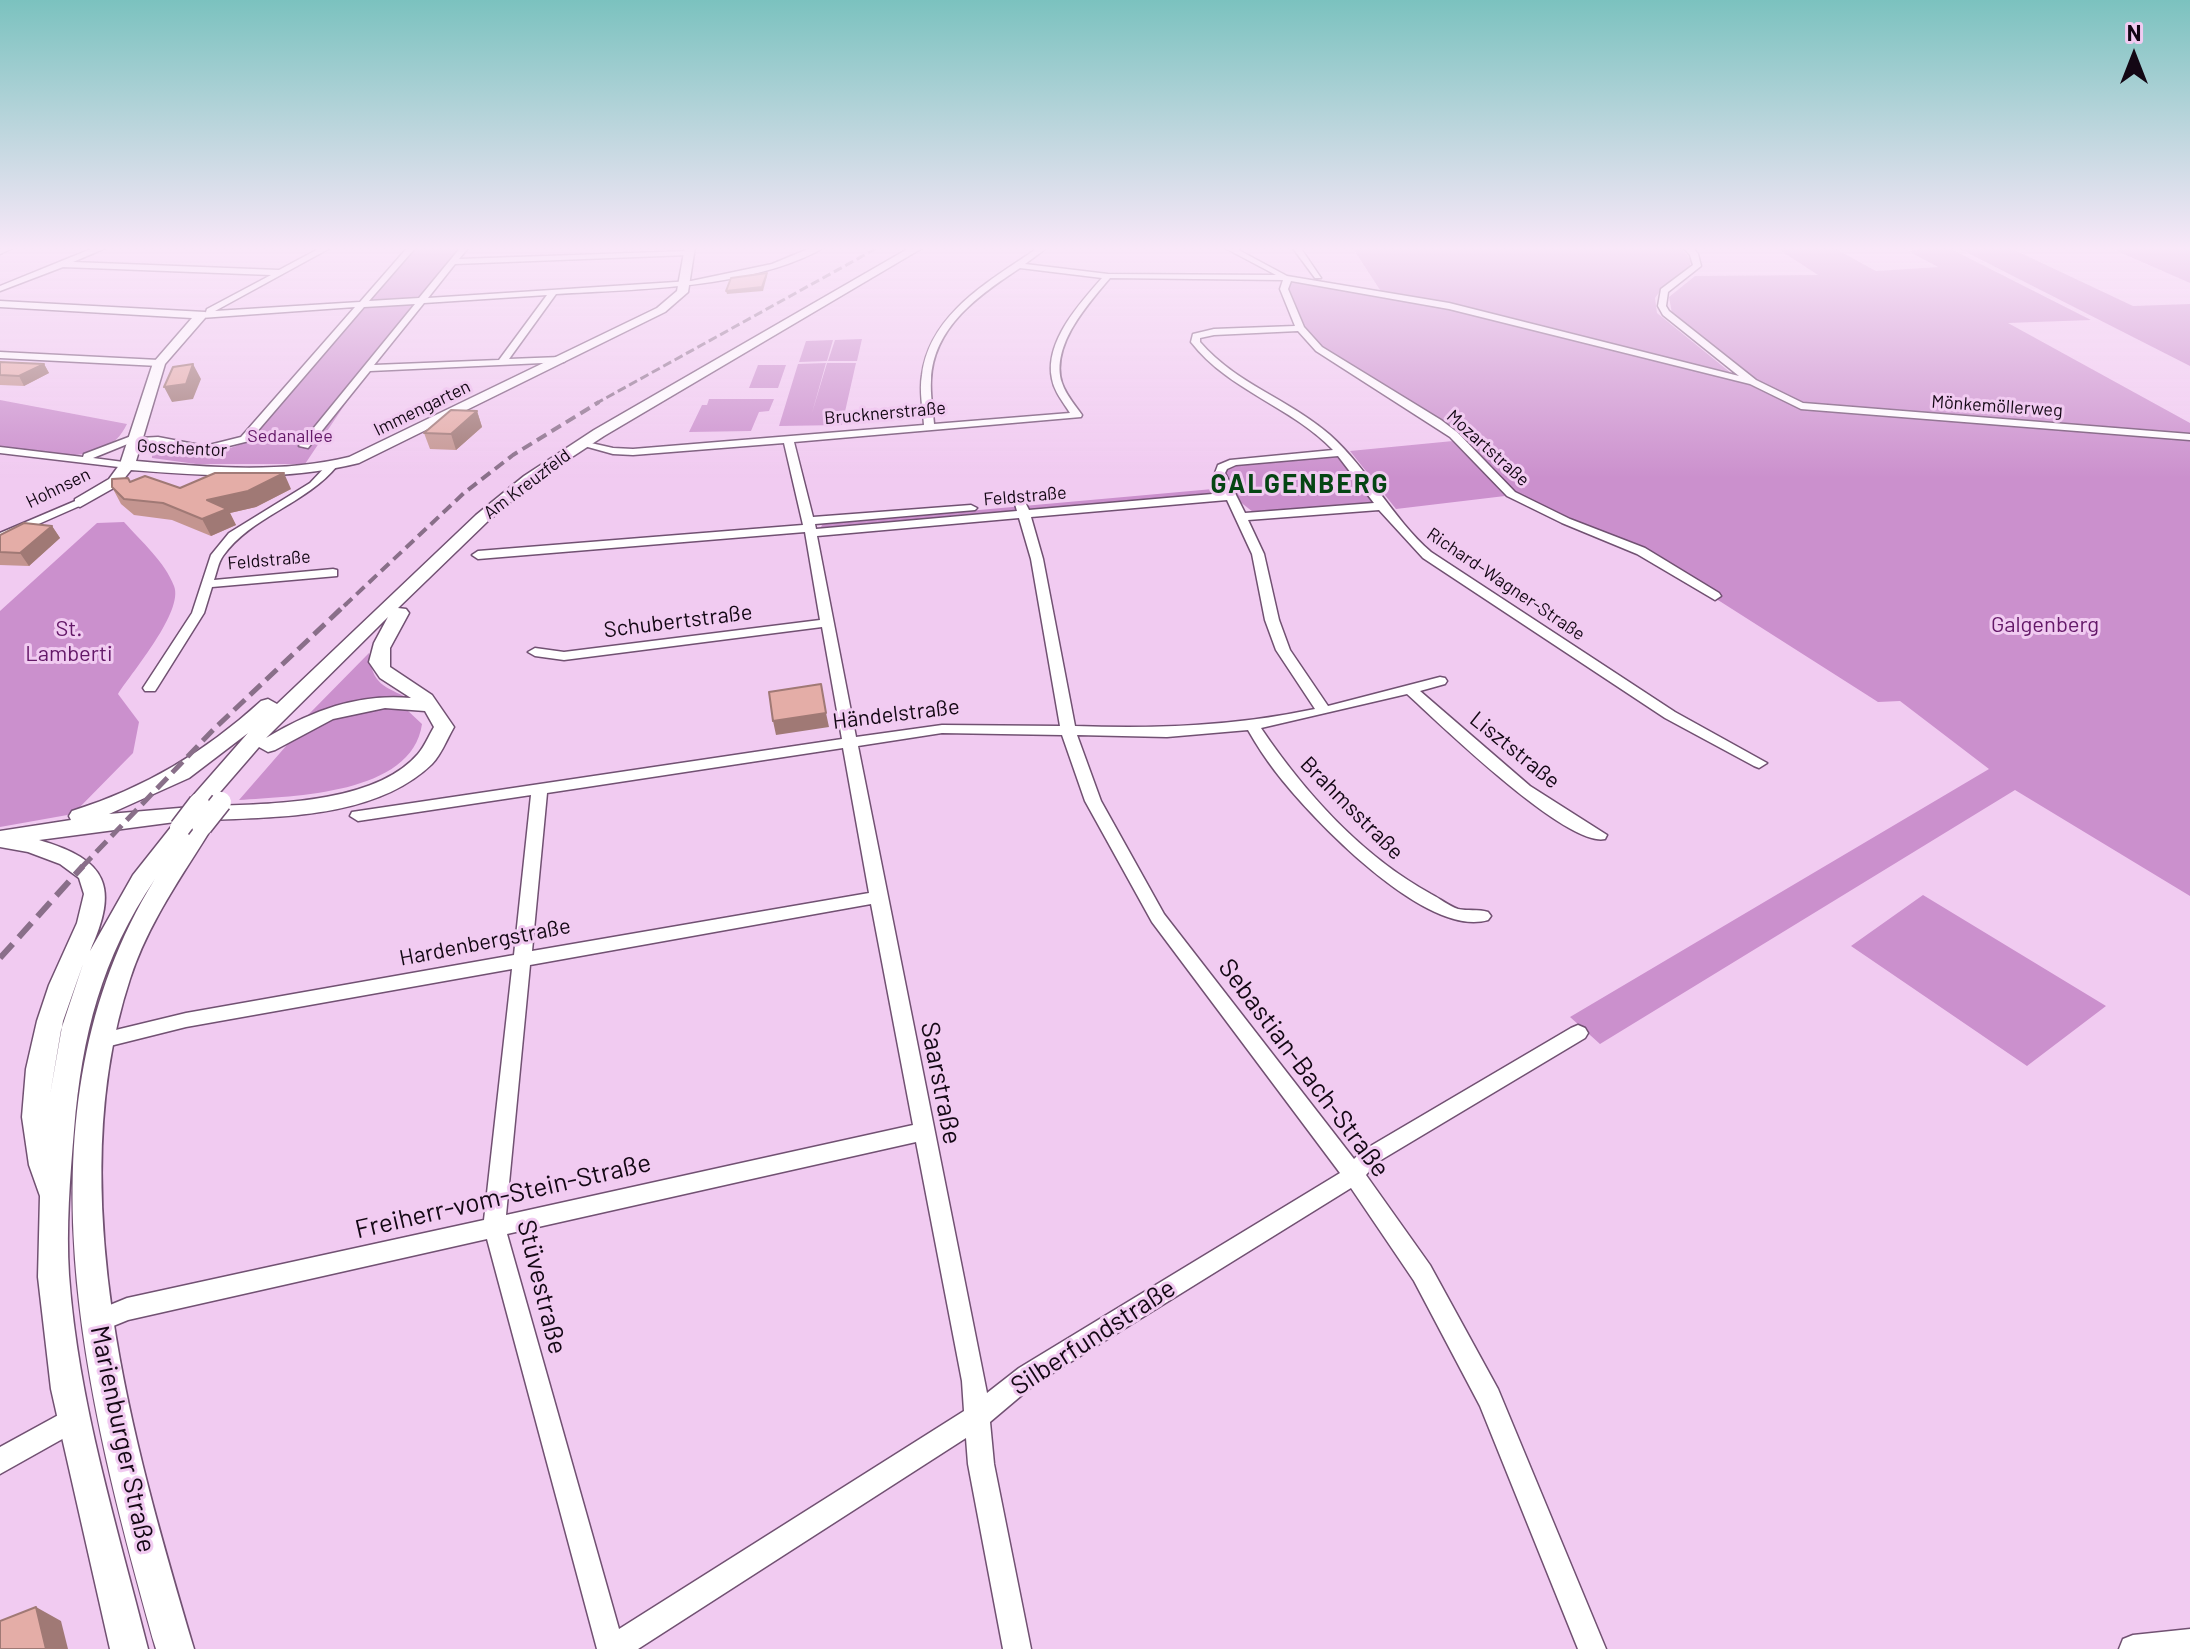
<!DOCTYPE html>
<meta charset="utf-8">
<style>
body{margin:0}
#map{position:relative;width:2190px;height:1649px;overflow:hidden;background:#f1cbf1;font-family:Barlow,sans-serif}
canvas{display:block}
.north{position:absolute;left:2094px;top:16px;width:80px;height:80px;-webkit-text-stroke:6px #f1cbf1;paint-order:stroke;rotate:0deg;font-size:22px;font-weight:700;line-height:32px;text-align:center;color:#130714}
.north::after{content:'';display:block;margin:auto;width:28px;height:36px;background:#130714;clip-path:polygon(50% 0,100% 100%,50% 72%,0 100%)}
</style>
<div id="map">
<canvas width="2190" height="1649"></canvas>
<div class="north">N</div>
</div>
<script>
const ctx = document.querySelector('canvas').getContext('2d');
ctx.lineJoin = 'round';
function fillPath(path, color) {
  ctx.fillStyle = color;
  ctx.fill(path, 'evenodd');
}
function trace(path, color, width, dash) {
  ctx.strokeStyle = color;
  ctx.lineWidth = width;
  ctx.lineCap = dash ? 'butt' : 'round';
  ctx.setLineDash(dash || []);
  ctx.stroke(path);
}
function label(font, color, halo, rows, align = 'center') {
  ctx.font = font + ' Barlow,sans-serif';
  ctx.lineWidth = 6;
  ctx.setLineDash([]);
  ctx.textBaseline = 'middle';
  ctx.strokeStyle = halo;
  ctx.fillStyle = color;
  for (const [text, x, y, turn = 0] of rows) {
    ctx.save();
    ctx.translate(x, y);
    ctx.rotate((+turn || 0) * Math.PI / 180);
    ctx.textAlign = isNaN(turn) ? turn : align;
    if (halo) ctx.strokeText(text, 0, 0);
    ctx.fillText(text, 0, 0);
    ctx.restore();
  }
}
const green = new Path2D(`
 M412,247H462L372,364L305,464H196L152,458V446C187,453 217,457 250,440Z
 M1352,247H1680L1691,260L1689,271L1663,287L1655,298L1657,313L1736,377L1800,409L2190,439V896L2015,790L1600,1044L1570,1017L1989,769L1900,701L1878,702L1641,551L1511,494L1454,435L1307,338L1284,289L1288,278L1382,293Z
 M1775,247H1832L1876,271L1938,267L1908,251L1920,250L1916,247H1947L2091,320L2008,323L2190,423V433L1807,404L1762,385L1672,314L1669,297L1695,276L1818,275Z
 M1956,247H2008L2133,306L2190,304V366Z
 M2108,247H2190V283Z
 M862,339L857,361H828L835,340Z
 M833,340L827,361L799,362L806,341Z
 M826,363L812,413L827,363H856L842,425L779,426L798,364Z
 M758,365H786L778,388H749Z
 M709,399H774L769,411L759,412L751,431L689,432L702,405H707Z
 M0,400L127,424C105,471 43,452 0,447Z
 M1453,441L1505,496L1396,509L1350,451Z
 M1333,456L1340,458L1374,501L1372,504L1253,512L1239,501L1224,475L1227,469L1239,464Z
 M1213,489L1217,491L1216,494L820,528L823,524Z
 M124,522C141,541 165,562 174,586C184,611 133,671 118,694L139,722L133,753L73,814L0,827V611L97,523Z
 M369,653C372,685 384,686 410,699C373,696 341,701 307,716Z
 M373,706L407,710L422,724C412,795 293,796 239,800L293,738L343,713Z
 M1923,895L2106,1006L2027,1066L1851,946Z`);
const street = new Path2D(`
 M4,247H15L0,254V249Z
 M96,247H108L73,262L279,270L322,247H332L215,311L360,302L408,247H416L369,301L419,298L461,247H469L459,259L688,251L692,253L688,255L455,264L428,298L691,281L772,264L813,247H825C753,289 638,289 556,294L509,359L561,357L566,360L564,362L370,371L308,448L299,446L415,304L364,307L249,441L205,452L158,443H130L93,458L131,463V467L127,468L0,453V447L83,457L84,454L134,435L139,438L158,437L205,446L241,437L355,307L201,318L197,315L206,312L207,309L271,275L63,267L0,291V286ZM547,295L499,360L374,365L424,303Z
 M1039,247H1048L1025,264L1108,274L1276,275L1223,247H1233L1287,276L1449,303L1739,376L1663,315L1658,306L1661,289L1693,265L1690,255L1683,247H1692L1698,254L1701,266L1668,292L1666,306L1669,311L1756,380L1803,403L2190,434V440L1801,409L1750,384L1449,309L1291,281L1288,289L1304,327L1322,347L1441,420L1458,433L1515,492L1570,519L1645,548L1719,593L1721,596L1715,600L1637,554L1562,523L1507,496L1450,437L1316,351L1298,331L1214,335L1200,338V342C1236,384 1289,399 1330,435C1369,470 1392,518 1431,552L1675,712L1767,763L1759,768L1754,766L1665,718L1423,558L1379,510L1248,520L1264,554L1279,620L1290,650L1328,706L1440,677L1445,678L1447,681L1445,684L1420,691L1530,786L1607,835L1605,839C1567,848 1438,722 1407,694L1261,728C1305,793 1362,856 1431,894C1439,898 1449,906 1458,909C1467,911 1478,909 1488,912L1491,916L1488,920C1426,939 1310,817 1275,771C1265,758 1256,744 1248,730L1167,737L1077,735L1101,801L1164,914L1354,1159L1362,1151L1571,1028L1578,1025L1585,1028L1588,1033L1585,1038L1376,1163L1366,1175L1430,1265L1498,1389L1606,1649H1578L1480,1406L1414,1281L1351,1188L1035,1384L990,1422L994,1464L1031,1649H1003L968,1464L966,1438L638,1649H597L487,1239L128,1320L96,1333L88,1330L84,1322L88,1314L127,1298L484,1220L512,969L186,1027L102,1048L95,1045L92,1040L95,1035L186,1013L514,955L531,795L358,821L350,816L352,812L842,739L822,627L564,660L535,656L528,652L535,648L564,652L820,620L805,532L478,559L472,555L478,551L803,525L784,443L633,455L613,454L577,444L582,441L613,448L633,449L924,425C923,409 919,391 922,375C930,312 992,280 1039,247ZM1020,268L1102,278C1080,303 1044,342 1052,379C1054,391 1063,402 1070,413L934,424C933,409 930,395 931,380C933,327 979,295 1020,268ZM1110,278L1283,280L1280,289L1295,326L1214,329L1193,334L1191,342C1229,391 1291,406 1333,450L1230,460L1218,465L1215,473L1224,493L1029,510L1025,502L1021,501L1015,504L1017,511L816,529L815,524L975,510L977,508L971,505L813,517L794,442L1081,417L1082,415C1075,405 1066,395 1062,383C1050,346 1088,304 1110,278ZM1338,456L1374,503L1245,513L1225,473L1227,469L1236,465ZM1227,500L1252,554L1265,620L1276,650L1315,709C1235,726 1157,729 1075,726L1043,559L1031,517ZM1019,518L1031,559L1060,726L942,725L856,737L817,536ZM942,733L1062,735L1085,801L1152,922L1340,1173L1019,1368L987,1393L858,746ZM843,748L869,893L532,951L547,793ZM871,904L913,1125L506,1215L530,965ZM916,1142L962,1381L964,1411L619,1629L507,1234Z
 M1292,247H1300L1321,278H1315Z
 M0,352L159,360L164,363L159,366L0,358Z
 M328,464L337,466C306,504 250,517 223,556C218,563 217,572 214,580L333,569L337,570V576L212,587L204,613L157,688L155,691H145L143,688L192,613L211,555L229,533L310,483Z
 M80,499L84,500V504L0,541V533Z
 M73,1407L82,1410L85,1419L82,1428L0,1474V1447Z
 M2190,1629V1649H2119L2123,1639L2133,1635Z`);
const secondary = new Path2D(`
 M685,247H695L688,292L665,312L359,463C284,482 208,476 131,470L119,485L80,507L75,505V499L109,479L120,464L153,363L192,318L0,307V301L205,312V318L165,364L136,461C206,467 279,474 349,457L657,308L677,291Z
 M911,247H924L604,436L534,482L488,521L398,608L406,609L409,613L390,648V667L432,695L454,727C447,739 441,755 432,764C376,818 281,817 208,820L213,826C182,876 148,923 130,979C60,1192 133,1443 194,1649H156C87,1403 10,1113 155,879C101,959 82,1035 74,1130C70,1178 66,1227 69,1275C78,1402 117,1526 148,1649H110L51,1389L38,1277L40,1196L29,1165L22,1117L26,1069L37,1021L49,985L77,923L84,894L79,878L60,864L28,852L0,847V831L71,820L69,816L72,811C145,788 205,752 261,701L268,699L277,704L476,515L524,476L594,430ZM388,617L374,643L369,662L380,678L411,698C358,693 311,711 266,738ZM385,708L425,711L434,727C429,735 425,746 418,754C375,804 270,804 208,806L259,747L268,752L275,750L333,719ZM248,733L191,798L188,803L191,807L109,814L189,778ZM175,822L133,875L90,951C119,887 108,860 39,840ZM83,964L61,1030L50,1095L63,1021Z`);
const railFar3 = new Path2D(`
 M595,404L879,247`);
const railFar2 = new Path2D(`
 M344,606L464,493L513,455L599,402`);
const railFar1 = new Path2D(`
 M81,868L213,730L346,604`);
const rail = new Path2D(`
 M0,958L83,866`);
const secondaryBridge = new Path2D(`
 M202,826L221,802
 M180,828L199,803`);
const wall = new Path2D(`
 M0,362L44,364L49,373L24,386L0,385Z
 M477,411L482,427L456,450L430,449L424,433Z
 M130,482L180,488L291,489L256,507L230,513L236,525L211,536L172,520L134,515L121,504L112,487Z
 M52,526L60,538L29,566L0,565V535Z`);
const shadedWall = new Path2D(`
 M767,273V276L763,291L727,294L726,291Z
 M44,364L49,373L24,386L19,376Z
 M193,364L201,379L193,399L172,402L164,387Z
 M477,411L482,427L456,450L451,434Z
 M284,473L291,489L256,507L230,513L236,525L211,536L202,519L207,500Z
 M52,526L60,538L29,566L20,553Z
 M826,713L829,727L776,735L773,721Z
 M36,1607L61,1621L68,1649H46Z`);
const building = new Path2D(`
 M767,273L762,287L726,291L731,278Z
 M0,362L44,364L19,376L0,375Z
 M193,364L186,384L164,387L173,367Z
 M451,410L477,411L451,434L424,433Z
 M215,473H284L248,491L207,500L227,509L202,519L163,503L124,499L112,487V479L128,478L130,482L145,476L180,488Z
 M24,523L52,526L20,553L0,552V535Z
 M821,684L826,713L773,721L769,692Z
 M36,1607L46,1649H0V1621Z`);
const farStreetnames = [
 ["Mönkemöllerweg",1997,406,4],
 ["Immengarten",422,408,-26],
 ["Brucknerstraße",885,413,-5],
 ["Goschentor",182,448,3],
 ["Mozartstraße",1488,448,42],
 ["Am Kreuzfeld",527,484,-37],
 ["Hohnsen",58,488,-26],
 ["Feldstraße",1025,496,-5],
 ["Feldstraße",269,560,-5],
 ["Richard-Wagner-Straße",1506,584,34]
];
const farParknames = [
 ["Sedanallee",290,436]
];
const streetNames = [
 ["Schubertstraße",678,621,-7],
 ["Händelstraße",896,714,-7],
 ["Lisztstraße",1515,750,39],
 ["Brahmsstraße",1352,808,45],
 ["Hardenbergstraße",485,942,-11]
];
const parkNames = [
 ["Galgenberg",2045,625],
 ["St.",69,629],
 ["Lamberti",69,654]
];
const farDistrictnames = [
 ["GALGENBERG",1300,484]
];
const nearStreetnames = [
 ["Sebastian-Bach-Straße",1304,1068,53],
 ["Saarstraße",941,1083,79],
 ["Freiherr-vom-Stein-Straße",503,1196,-13],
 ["Stüvestraße",542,1287,76],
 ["Silberfundstraße",1093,1337,-33],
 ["Marienburger Straße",123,1439,78]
];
fillPath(green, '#cb90cd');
trace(street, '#715172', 3);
trace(secondary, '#715172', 3);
fillPath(street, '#fff');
fillPath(secondary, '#fff');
trace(railFar3, '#896f89', 3, [9, 4]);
trace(railFar2, '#896f89', 4, [11, 6]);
trace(railFar1, '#896f89', 5, [15, 7]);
trace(rail, '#896f89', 6, [19, 9]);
trace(secondaryBridge, '#715172', 23, []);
trace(secondaryBridge, '#fff', 20);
fillPath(wall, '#c49590');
fillPath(shadedWall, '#a07975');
fillPath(building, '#e4ada7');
trace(building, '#a07975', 2);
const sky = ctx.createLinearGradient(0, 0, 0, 478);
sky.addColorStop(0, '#7bc2bf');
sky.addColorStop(0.52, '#f9e8f9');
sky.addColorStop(1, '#f9e8f900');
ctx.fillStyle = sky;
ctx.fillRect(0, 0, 2190, 478);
label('18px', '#130714', '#f1cbf1', farStreetnames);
label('18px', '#641868', '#f1cbf1', farParknames);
label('22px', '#130714', '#f1cbf1', streetNames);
label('22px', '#641868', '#f1cbf1', parkNames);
ctx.letterSpacing = '2px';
label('bold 26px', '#054513', '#f1cbf1', farDistrictnames);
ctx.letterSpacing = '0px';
label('26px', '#130714', '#f1cbf1', nearStreetnames);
</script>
